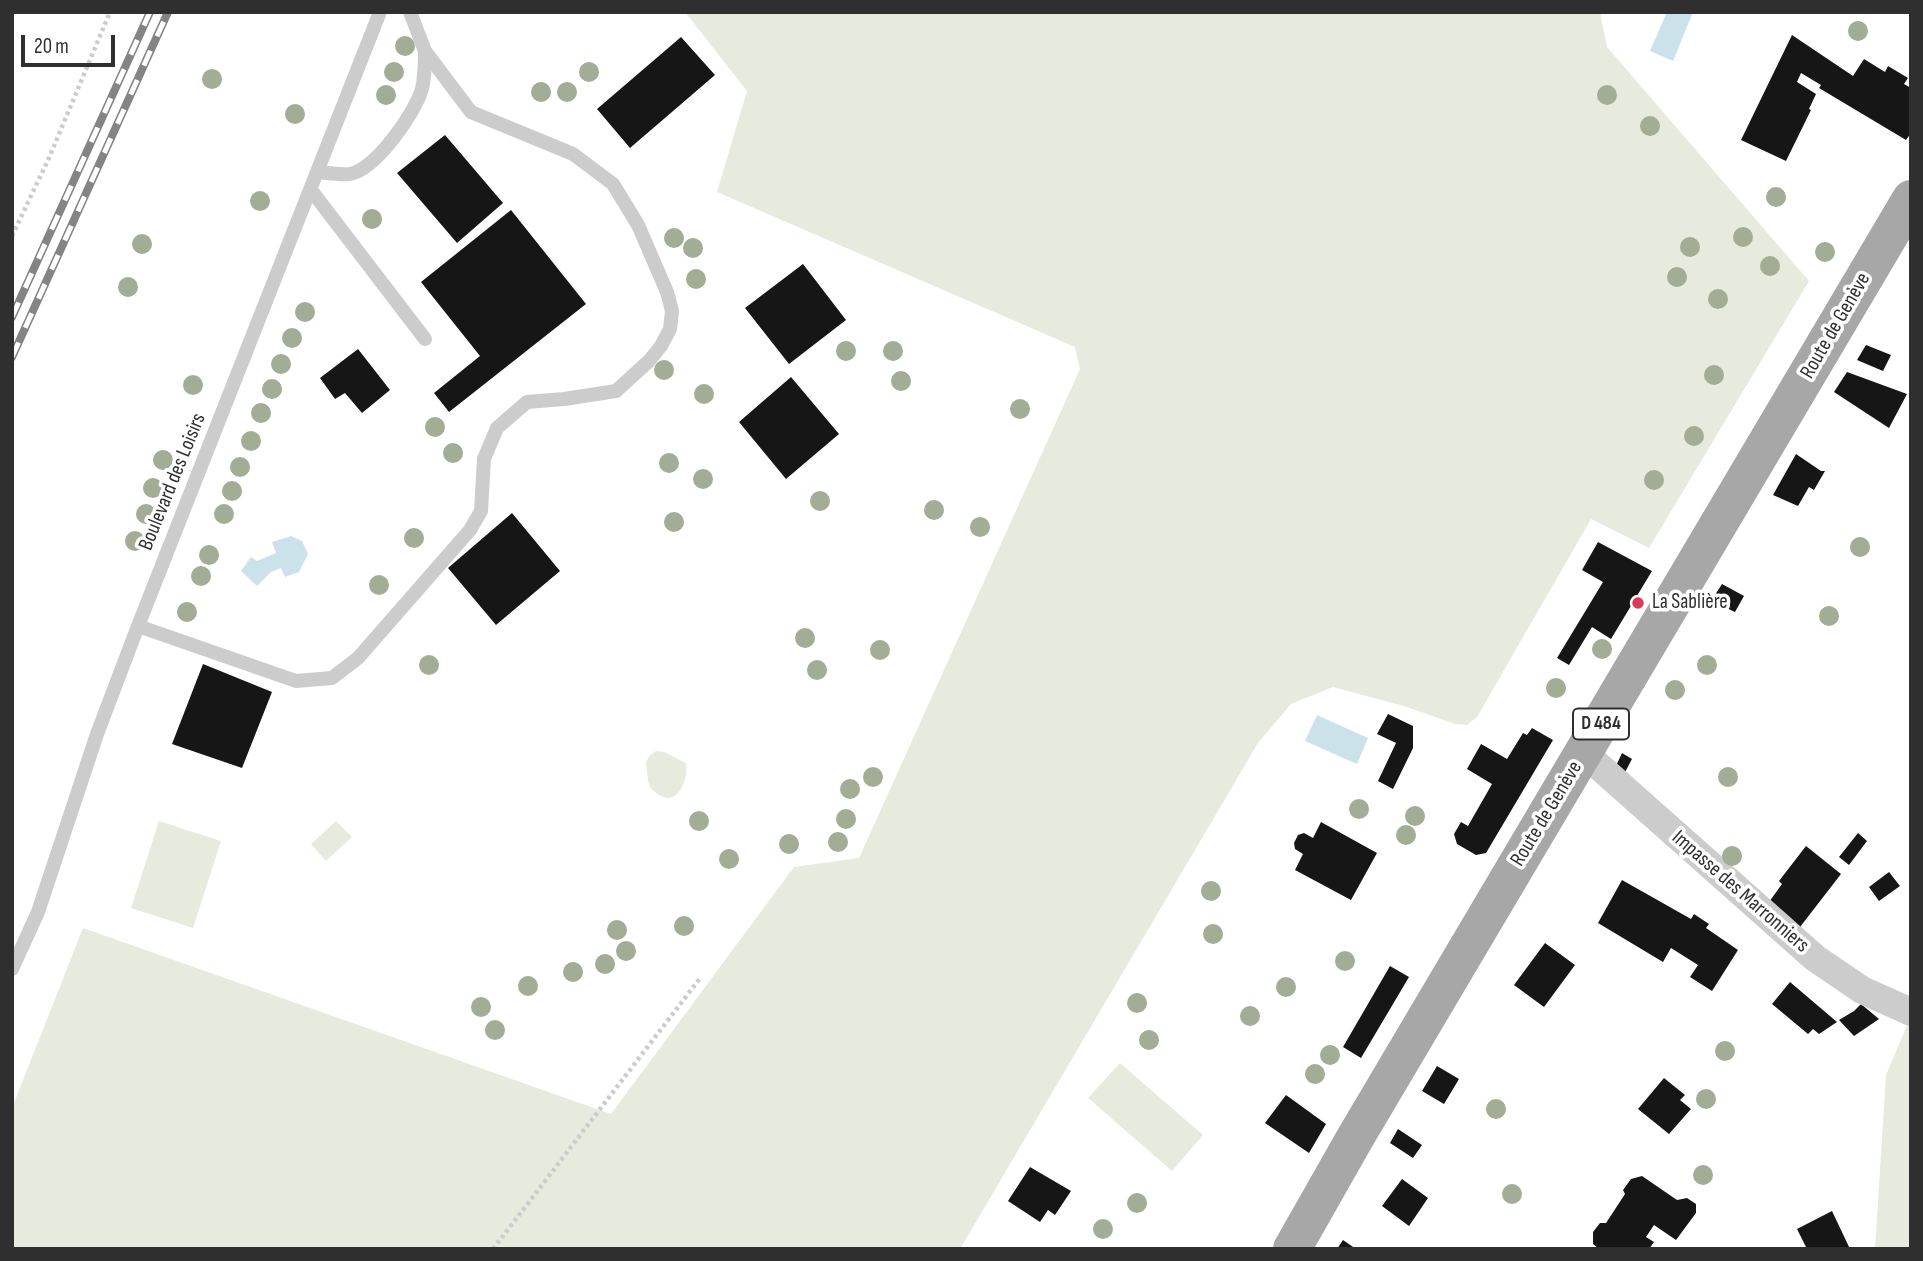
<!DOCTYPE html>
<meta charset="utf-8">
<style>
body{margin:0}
#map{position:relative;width:1923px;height:1261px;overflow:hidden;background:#fff;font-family:"Sofia Sans Condensed",sans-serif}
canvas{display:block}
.frame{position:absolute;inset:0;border:14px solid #2f2f2f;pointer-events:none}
.scale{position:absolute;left:21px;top:35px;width:94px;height:32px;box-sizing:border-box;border:4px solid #2f2f2f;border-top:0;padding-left:9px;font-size:21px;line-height:24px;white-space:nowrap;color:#2f2f2f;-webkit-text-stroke:5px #fff;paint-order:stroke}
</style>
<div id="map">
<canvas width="1923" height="1261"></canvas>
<div class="frame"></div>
<div class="scale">20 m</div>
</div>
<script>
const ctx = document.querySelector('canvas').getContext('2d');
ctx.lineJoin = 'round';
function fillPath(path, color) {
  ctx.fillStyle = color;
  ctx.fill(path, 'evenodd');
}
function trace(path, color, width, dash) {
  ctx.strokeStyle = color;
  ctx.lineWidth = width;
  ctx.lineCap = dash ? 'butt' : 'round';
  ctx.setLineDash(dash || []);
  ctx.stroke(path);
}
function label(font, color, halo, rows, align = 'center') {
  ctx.font = font + ' "Sofia Sans Condensed",sans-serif';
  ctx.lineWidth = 7;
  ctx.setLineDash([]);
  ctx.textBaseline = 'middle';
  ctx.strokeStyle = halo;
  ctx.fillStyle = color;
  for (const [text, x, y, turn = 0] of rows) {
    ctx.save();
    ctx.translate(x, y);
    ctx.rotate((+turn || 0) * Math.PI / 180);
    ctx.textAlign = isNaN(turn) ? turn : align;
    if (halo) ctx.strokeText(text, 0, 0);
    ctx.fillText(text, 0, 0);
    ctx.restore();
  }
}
const green = new Path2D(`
 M685,12H1600L1607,47L1809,281L1649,548L1591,519L1477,717L1467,725L1455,724L1407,707L1333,687L1291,704L1258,743L960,1249H12V1108L83,928L611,1114L794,867L859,858L1080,369L1075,347L717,192L747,91Z
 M656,751L664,752L686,763C689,776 679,806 661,796C657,794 651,789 649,785C647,778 647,769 646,762L650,755Z
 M159,821L221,841L193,928L131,908Z
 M336,821L352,837L326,861L311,844Z
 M1911,1016V1249H1875L1886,1075Z
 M1120,1063L1203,1135L1172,1171L1088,1098Z`);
const water = new Path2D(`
 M1667,12H1693L1673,61L1650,51Z
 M291,536L302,541L308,554L299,572L285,577L281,568L271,572L257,586L241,571L251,557L257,561L276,553L272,542Z
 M1317,715L1368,738L1357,764L1305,741Z`);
const building = new Path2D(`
 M1792,35L1853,76L1864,59L1885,72L1888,66L1908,78L1904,84L1911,88V133L1906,140L1819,88L1821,85L1801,73L1797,82L1816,94L1809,109L1811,110L1786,161L1741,140Z
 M681,37L715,75L630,148L597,109Z
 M445,135L503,203L457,243L397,173Z
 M511,210L586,304L449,412L434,393L480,356L421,282Z
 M803,264L846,320L789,364L745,308Z
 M1866,345L1891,355L1883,371L1857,360Z
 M358,349L390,390L362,413L345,393L335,399L320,378Z
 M1847,372L1907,394L1889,428L1834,392Z
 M791,377L839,434L786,479L739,422Z
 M1796,454L1821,471H1825L1814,490L1809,487L1798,506L1773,495Z
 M512,513L560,571L496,625L448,568Z
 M1598,542L1652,571L1611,639L1592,627L1569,665L1557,658L1603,582L1582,570Z
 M1722,584L1744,596L1735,612L1711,601Z
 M203,664L272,692L242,768L172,744Z
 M1388,714L1413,726V748L1393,789L1378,781L1396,743L1377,734Z
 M1532,728L1553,740L1486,853L1476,855L1457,844L1454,834L1461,822L1468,826L1492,784L1467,769L1481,744L1507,759L1523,733L1527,735Z
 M1622,753L1632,759L1623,776L1616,766Z
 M1321,822L1377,853L1351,900L1295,870L1303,854L1295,849L1294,843L1298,835L1304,833L1313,838Z
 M1858,833L1867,841L1849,865L1839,857Z
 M1806,846L1841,874L1800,927L1769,902L1782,884L1779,881Z
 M1889,872L1900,886L1879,901L1869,887Z
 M1622,880L1691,919L1694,914L1709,924L1706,928L1738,950L1712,991L1690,977L1698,965L1671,948L1663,962L1598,923Z
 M1545,943L1575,965L1544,1007L1514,985Z
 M1390,966L1409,977L1361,1058L1343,1047Z
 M1790,982L1837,1022L1819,1034L1813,1029L1808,1034L1772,1004Z
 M1861,1004L1879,1019L1854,1036L1839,1020L1854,1011Z
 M1437,1066L1459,1079L1444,1104L1422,1091Z
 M1664,1078L1685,1095L1680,1100L1691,1109L1669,1134L1638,1109Z
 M1286,1095L1326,1124L1309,1153L1265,1123Z
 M1398,1129L1422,1145L1413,1158L1390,1143Z
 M1030,1167L1071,1191L1055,1215L1048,1210L1040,1222L1008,1201Z
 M1642,1176L1677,1200L1687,1198L1696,1204V1213L1676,1240L1654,1225L1646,1237L1654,1242L1649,1249H1599L1593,1244V1232L1600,1223H1606L1625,1194L1623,1190L1631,1179Z
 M1402,1179L1428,1198L1409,1226L1382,1206Z
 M1832,1211L1850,1249H1807L1797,1229Z
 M1343,1240L1356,1249H1337Z`);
const path = new Path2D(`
 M12,236L49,158L110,12
 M493,1249L701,977`);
const lane = new Path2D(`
 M318,172C328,173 339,175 350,174C376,169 415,113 422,89C425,76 425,64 425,51
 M311,190L425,339
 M138,626L296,681L332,678L358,658L470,530L481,511L484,459L497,428L527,402L564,399L616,391L649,361L661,346L670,329L672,311L667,292L638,225L613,184L573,154L471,112L425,51L410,12
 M12,969L38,912L97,734L138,626L380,12`);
const street = new Path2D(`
 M1584,753L1815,958L1862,990L1911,1012`);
const primary = new Path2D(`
 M1292,1249L1355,1138L1911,199`);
const rail = new Path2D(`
 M12,317L150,12
 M12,357L168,12`);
const trees = [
 [1858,31],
 [405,46],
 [394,72],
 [589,72],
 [212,79],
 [541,92],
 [567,92],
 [386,95],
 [1607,95],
 [295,114],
 [1650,126],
 [1776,197],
 [260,201],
 [372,219],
 [1743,237],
 [674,238],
 [142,244],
 [1690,247],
 [693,248],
 [1825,252],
 [1770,266],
 [1677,277],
 [696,279],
 [128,287],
 [1718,299],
 [305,312],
 [292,338],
 [846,351],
 [893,351],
 [281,364],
 [664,370],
 [1714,375],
 [901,381],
 [193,385],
 [272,389],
 [704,394],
 [1020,409],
 [261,413],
 [435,427],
 [1694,436],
 [251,441],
 [453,453],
 [163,460],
 [669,463],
 [240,467],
 [703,479],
 [1654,480],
 [153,488],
 [232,491],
 [820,501],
 [934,510],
 [146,514],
 [224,514],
 [674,522],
 [980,527],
 [414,538],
 [135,541],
 [1860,547],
 [209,555],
 [201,576],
 [379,585],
 [187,612],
 [1829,616],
 [805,638],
 [1602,649],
 [880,650],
 [429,665],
 [1707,665],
 [817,670],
 [1556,688],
 [1675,690],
 [873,777],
 [1728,777],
 [850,789],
 [1359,809],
 [1415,816],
 [846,819],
 [699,821],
 [1406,835],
 [838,842],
 [789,844],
 [1732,856],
 [729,859],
 [1211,891],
 [684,926],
 [617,930],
 [1213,934],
 [626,951],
 [1345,961],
 [605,964],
 [573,972],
 [528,986],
 [1286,987],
 [1137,1003],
 [481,1007],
 [1250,1016],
 [495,1030],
 [1149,1040],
 [1725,1051],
 [1330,1055],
 [1315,1074],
 [1706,1099],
 [1496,1109],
 [1703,1175],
 [1512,1194],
 [1137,1203],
 [1103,1229]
];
const markers = [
 [1638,603,7,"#dc3a5b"]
];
const shields = [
 [1601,724,56]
];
const shieldNames = [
 ["D 484",1601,724]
];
const streetNames = [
 ["Route de Genève",1836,326,-60],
 ["Boulevard des Loisirs",173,482,-68],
 ["Route de Genève",1547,814,-59],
 ["Impasse des Marronniers",1740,892,41]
];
const poiNames = [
 ["La Sablière",1652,603]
];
fillPath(green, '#e7ebde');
fillPath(water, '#cbe2ea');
fillPath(building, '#161616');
trace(path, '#ccc', 4.5, [3.5, 3.5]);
trace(lane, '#ccc', 14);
trace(street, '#ccc', 28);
trace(primary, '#a7a7a7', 38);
trace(rail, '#848484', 8);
trace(rail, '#fff', 5, [16]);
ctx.fillStyle = '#a3ac95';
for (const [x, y] of trees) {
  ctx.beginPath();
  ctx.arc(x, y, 10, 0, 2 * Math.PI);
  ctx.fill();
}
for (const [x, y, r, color] of markers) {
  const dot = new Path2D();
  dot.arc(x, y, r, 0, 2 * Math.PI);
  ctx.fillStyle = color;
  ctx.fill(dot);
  trace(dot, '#fff', 2.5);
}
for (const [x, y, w] of shields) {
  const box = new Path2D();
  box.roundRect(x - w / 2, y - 15.5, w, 31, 5);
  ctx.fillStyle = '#fff';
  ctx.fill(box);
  trace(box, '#2f2f2f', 2);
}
label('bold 19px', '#2f2f2f', null, shieldNames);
label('21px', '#2f2f2f', '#fff', streetNames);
label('21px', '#2f2f2f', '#fff', poiNames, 'left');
</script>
